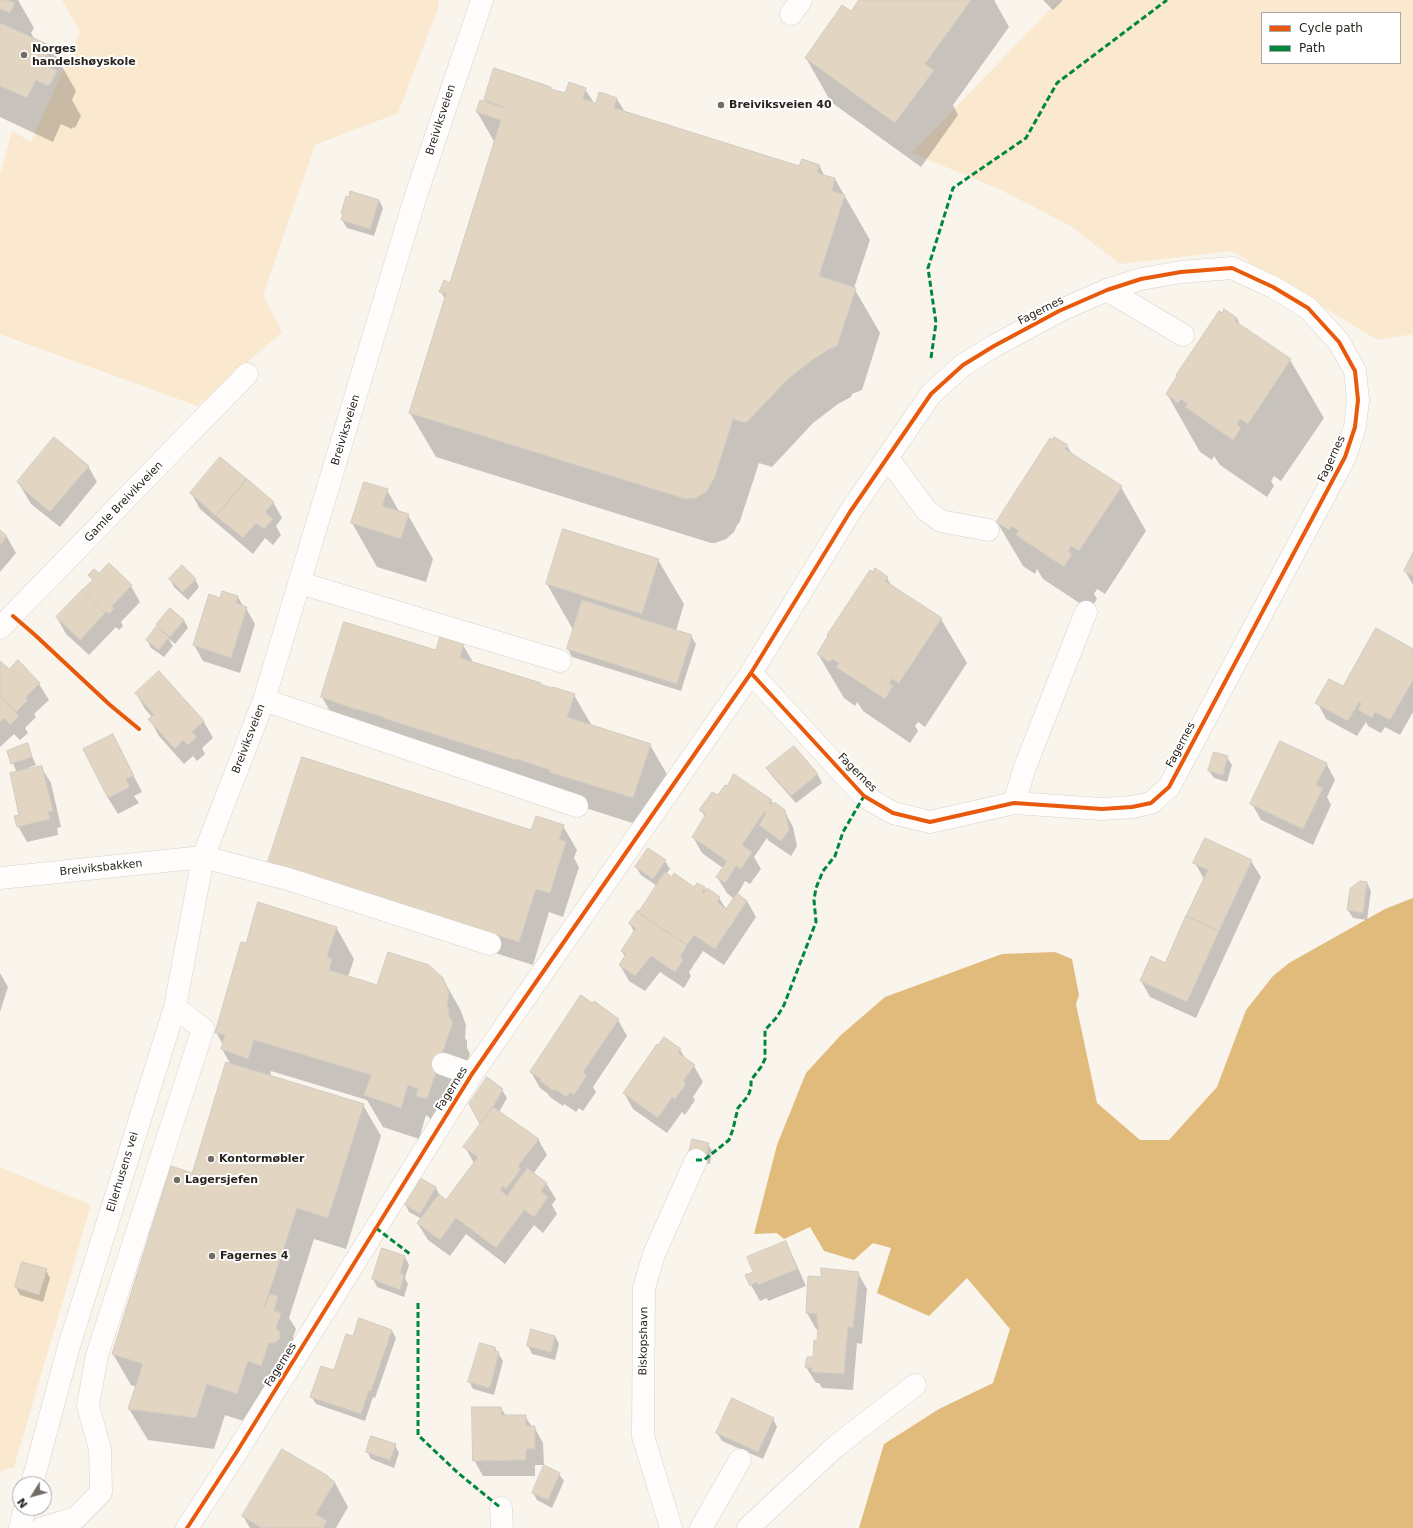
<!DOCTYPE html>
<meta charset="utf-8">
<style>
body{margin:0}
#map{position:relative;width:1413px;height:1528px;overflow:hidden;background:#f9f4ec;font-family:"DejaVu Sans",sans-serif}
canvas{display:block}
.legend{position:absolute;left:1261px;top:12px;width:140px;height:52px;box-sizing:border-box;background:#fff;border:1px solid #a9a7a5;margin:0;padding:5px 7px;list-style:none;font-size:12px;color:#28241d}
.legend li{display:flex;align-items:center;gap:8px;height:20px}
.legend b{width:20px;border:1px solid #a9a7a5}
.north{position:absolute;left:12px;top:1476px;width:40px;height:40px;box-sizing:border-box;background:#fff;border:1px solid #a9a7a5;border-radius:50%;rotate:233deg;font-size:11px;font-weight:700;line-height:16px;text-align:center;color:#28241d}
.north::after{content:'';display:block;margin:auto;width:14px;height:18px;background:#716d65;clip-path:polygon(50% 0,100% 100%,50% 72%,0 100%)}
</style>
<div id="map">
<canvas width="1413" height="1528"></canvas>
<ul class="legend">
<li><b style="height:5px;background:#e8590c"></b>Cycle path</li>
<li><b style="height:5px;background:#00873e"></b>Path</li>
</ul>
<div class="north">N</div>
</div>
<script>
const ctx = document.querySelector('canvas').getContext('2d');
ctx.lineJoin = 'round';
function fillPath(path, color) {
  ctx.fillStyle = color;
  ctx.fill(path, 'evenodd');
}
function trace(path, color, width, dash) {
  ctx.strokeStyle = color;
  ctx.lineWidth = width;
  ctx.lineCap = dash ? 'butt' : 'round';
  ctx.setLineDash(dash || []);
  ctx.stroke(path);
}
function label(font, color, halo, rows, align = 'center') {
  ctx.font = font + ' "DejaVu Sans",sans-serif';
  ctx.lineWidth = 4;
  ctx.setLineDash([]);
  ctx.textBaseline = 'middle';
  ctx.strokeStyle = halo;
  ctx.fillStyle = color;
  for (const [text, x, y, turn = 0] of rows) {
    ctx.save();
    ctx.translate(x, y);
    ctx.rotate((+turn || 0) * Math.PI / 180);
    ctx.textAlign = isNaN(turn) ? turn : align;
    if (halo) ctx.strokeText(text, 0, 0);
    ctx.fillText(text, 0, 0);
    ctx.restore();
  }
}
const green = new Path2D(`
 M62,0H439L437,11L398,113L315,145L263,295L282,332L197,406L0,334V175L12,131L31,142L80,32Z
 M1063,0H1413V334L1377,340L1232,251L1120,264L1069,225L999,189L912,153L1054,5ZM1262,13H1400V63H1262Z
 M0,1167L91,1205L14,1467L0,1471Z`);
const water = new Path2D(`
 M1413,898V1528H859L884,1444L939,1409L993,1383L1010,1329L967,1278L929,1316L877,1293L891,1248L873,1243L854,1260L824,1251L810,1227L784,1239L777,1233L754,1234L777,1145L806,1073L841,1035L885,997L1002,954L1055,952L1072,959L1079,995L1076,1004L1097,1103L1140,1140H1169L1217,1087L1246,1010L1273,976L1289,963L1385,909Z`);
const shadow = new Path2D(`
 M0,0H18L34,28L31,33L35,40L51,47L76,91L72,100L81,116L75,128L73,127L72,129L61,124L53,142L0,117Z
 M860,0H994L1009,27L953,105L958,115L921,167L831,102L806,58L851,13Z
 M1043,0H1063L1053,10Z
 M551,88L552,90L565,94L585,89L594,103L596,104L617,99L625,112L800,167L819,165L825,177L835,179L870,240L854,288L880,333L862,390L852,394L851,397L838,404L813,423L772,467L759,463L739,524L738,523L734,532L726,539L715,543H711L436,457L410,413L446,301L441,292L451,284L495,143L477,112L480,102L488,104L486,100Z
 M349,198L379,200L383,208L374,236L347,228L342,220L343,216L342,213Z
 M1224,311L1237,318L1241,327L1290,360L1324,418L1281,481L1274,476L1271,481L1274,486L1267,497L1220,465L1214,456L1212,460L1200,452L1167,394Z
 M1067,446L1072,454L1121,487L1146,531L1105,594L1097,589L1094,594L1097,599L1090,610L1043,579L1037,569L1035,574L1023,566L997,522Z
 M88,466L97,482L60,527L31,504L18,482Z
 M387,490L400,513L408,515L433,559L426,582L377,567L352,523Z
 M191,493L273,502L282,518L276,526L281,535L273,545L265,538L253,554L200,509Z
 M0,531L7,537L16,553L0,572Z
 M1413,555V585L1405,571Z
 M658,560L684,604L676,631L691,636L696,644L681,691L572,657L568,649L574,629L572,628L547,584Z
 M109,564L131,586L140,602L121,622L123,626L119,630L116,627L89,655L66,634L57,618L93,581L89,575H99Z
 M887,578L892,587L941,619L967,663L925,727L918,722L915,726L918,731L910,743L863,711L857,702L855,706L844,698L818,654Z
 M170,579H195L199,587L188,600L174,587Z
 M238,597L243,606L246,608L255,624L240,673L203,661L194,645L221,599Z
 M184,620L188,628L175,644L168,638L173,646L164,657L151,648L147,640L162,633L157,625Z
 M345,623L436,651L463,645L474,664L540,684L541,686L574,695L592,726L650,745L668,776L651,829L340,729L322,697Z
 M1413,650V712L1400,735L1385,727L1381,733L1368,726L1366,722L1357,736L1326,719L1317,702Z
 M0,662L9,670L18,662L39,684L49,700L34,714L36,717L25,728L28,733L20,740L14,734L0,747Z
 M159,672L204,722L213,738L202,748L205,754L197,761L193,756L184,764L159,736L150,720L152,717L145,709L136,693Z
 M113,736L142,792L134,796L139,803L118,814L108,798Z
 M27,745L36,765L20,771L21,772L41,767L51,783L61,827L57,828L58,835L27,842L18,826L20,815L17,773L8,751Z
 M794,747L818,775L822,783L796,803L772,776L767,768Z
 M1227,757L1232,765L1227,782L1214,778L1209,771Z
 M1326,763L1335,780L1327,797L1331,805L1313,845L1261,820L1252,804Z
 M718,797L771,800L773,805L784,810L793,827L797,846L791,856L769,841L767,838L754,857L761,869L750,884L745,881L737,895L747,901L756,917L724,965L703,951L689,972L691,976L684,988L660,972L645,991L629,981L620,965L625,957L622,951L634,932L630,924L639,913L657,886L641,875L636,867L665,861L670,869L666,874L694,888H704L706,892L719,898L727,910L734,899L727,893L717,877L723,868L702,853L693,837L705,817L701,810Z
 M563,826L577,850L574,858L579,867L563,917L549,912L533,965L283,886L269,862L532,832Z
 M1251,861L1261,877L1196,1018L1150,997L1141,981L1166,964L1204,879L1195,863Z
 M1367,883L1371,891L1367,920L1353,918L1348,910Z
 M336,927L354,959L348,977L378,987L443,979L461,1011L466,1025L465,1038L467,1041V1048L470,1054L445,1130L435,1127L429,1117L426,1115L419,1139L383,1127L367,1100L271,1071L270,1077L363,1105L381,1136L346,1249L314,1239L289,1318L296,1329L293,1337L298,1346L255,1425L225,1415L214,1449L148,1440L129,1409L136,1387L131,1385L113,1354L192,1174L231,1065L222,1049L223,1045L216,1032L246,945Z
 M0,973L8,987L0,1012Z
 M618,1020L627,1036L593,1087L596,1092L583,1111L579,1108L576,1112L564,1104L563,1106L550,1097L547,1093L540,1088L531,1072Z
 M658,1047L680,1050L687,1061L694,1066L703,1082L693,1097L695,1100L685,1115L682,1112L667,1133L633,1109L624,1093Z
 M502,1090L507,1098L499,1112L538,1139L547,1155L533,1174L546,1183L556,1199L552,1205L557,1214L543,1233L534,1225L505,1264L466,1234L450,1256L428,1240L418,1224L422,1219L409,1212L405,1204L421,1179L436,1188L440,1196L446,1201L474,1163L465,1147L482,1124L470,1104Z
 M708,1144L712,1151L710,1164L695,1161Z
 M785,1243L794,1259L806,1286L768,1301L767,1298L760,1301L751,1285L754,1272Z
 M383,1250L405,1257L409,1265L405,1278L408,1284L404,1297L377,1287L373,1279Z
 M23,1263L46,1270L50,1278L43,1302L20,1295L16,1287Z
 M858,1273L867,1289L862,1344L857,1343L853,1390L822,1388L819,1383H816L806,1367L814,1358L819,1329H816L807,1313L821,1278Z
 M392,1331L396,1338L375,1398L373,1397L365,1421L316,1404L311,1396L335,1371L353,1337Z
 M555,1336L559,1344L555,1360L532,1354L528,1346Z
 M495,1348L503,1361L494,1395L473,1389L469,1381Z
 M501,1408L506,1416H525L532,1427H534L543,1443L544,1465H535V1476H483L474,1460Z
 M773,1419L777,1427L763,1459L722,1441L717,1433Z
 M395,1445L399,1453L394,1468L371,1459L367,1451Z
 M559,1474L564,1481L552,1508L537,1500L533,1493Z
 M335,1483L348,1507L336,1528H250L243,1516Z`);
const building = new Path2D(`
 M0,0H7L15,3L10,13L1,9L0,11Z
 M859,0H971L925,64L934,70L895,123L805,58L842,5L851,11Z
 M0,23L51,46L43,64L57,71L50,85L48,84L47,86L36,80L27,98L0,86Z
 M494,68L551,87V89L565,93L569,82L586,88L583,99L596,103L599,92L603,93L617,98L614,108L799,166L802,159L820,165L817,172H819V174L835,178L832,191L845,195L819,276L856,288L837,346L827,350L825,352L812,360L788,379L746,423L733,419L714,480H713L706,492L696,498L685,499L676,496L409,413L446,294L439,292L444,280L450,283L501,120L476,112L480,100L505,108V107L484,100Z
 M350,191L379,200L370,229L341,220L343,214L341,213L346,196L349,197Z
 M1224,309L1237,318L1235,321L1291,359L1248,424L1240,419L1237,424L1241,428L1233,440L1185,407L1188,404L1181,399L1178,403L1166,394L1177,376L1176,375L1219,311L1222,313Z
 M54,437L89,466L50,512L21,487L22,486L17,482Z
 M1054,437L1068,445L1065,449L1122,486L1079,551L1071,546L1068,551L1072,554L1064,567L1016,535L1019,531L1012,526L1009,530L996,522L1050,438L1052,440Z
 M220,457L247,479L216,516L190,493Z
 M247,479L274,502L265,512L273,519L264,529L256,523L243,538L216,516Z
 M364,482L388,489L382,506L409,514L401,539L351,523Z
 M563,529L659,559L642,614L546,584Z
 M0,530L7,536L0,545Z
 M1413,553V576L1404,571Z
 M109,563L132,585L112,606L114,609L109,614L107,612L105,613L82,590L93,580L88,575L94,569L99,573Z
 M182,565L196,579L183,592L169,579Z
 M875,568L888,577L885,581L942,618L899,683L892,679L889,683L893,686L885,699L836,667L839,663L832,659L829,662L817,654L828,636L827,635L870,570L873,572Z
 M82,590L105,613L80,640L56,617Z
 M222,591L238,596L236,603L247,607L231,658L193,645L209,594L220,598Z
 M582,600L692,635L677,684L567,649Z
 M170,608L184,620L170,637L156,625Z
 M344,622L436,650L440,636L464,644L460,658L541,683L540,684L552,688L553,687L575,694L567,717L651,744L633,798L549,772L550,770L517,759L516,760L383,718V717L357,709V710L321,697Z
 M156,627L169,637L159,650L146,640Z
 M1376,628L1413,649V680L1390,720L1375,712L1372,718L1358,710L1361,703L1359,702L1348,721L1315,703L1329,679L1343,686Z
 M18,660L40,683L25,698L28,700L16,712L0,696V661L9,669Z
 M159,671L204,721L192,732L197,737L188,745L183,740L175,749L148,719L154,715L135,693Z
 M0,696L19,716L10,725L4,718L0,722Z
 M113,734L134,776L126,779L130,787L108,798L83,749Z
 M1280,741L1327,763L1316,785L1323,788L1303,829L1250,804Z
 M28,743L32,757L11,764L7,751Z
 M794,746L818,774L791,796L766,768Z
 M1214,752L1228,756L1223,775L1208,771Z
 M302,757L531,830L536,816L564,825L559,839L566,842L550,893L536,889L519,942L268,862Z
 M42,766L53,811L48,812L50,819L17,827L14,816L19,815L10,773Z
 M734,774L772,800L769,803L772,805L774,802L785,810L789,830L781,841L759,825L766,813L764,812L742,845L752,852L741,869L736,866L725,883L716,877L727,861L692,837L706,814L699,810L712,792L718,795L725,785L727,786Z
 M1205,838L1252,860L1219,931L1186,916L1208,870L1193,863Z
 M648,848L666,860L653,879L635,867Z
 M665,872L672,877L674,873L694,887L697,883L705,887L702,892L704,893L707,888L720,897L717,902L726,909L737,893L747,901L715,949L694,935L687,945L637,912L638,910L639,911Z
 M1360,881L1367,882L1363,913L1347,910L1350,889Z
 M258,902L337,927L327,956L332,959L329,970L377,985L388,952L429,965L443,978L449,993L447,1008H449V1017L453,1022L427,1099L416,1096L418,1089L408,1085L401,1108L364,1095L371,1075L254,1040L248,1059L221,1049L225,1035L215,1033L241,942L246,943Z
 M637,912L687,945L680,957L683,960L675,972L651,956L635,976L619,965L626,954L621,951L636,928L629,924Z
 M1186,916L1219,931L1187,1002L1140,981L1151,956L1165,963Z
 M581,995L592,1003L594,1001L619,1019L583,1072L587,1075L574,1095L570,1092L566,1097L555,1089L554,1091L540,1081L541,1079L530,1072Z
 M664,1037L681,1049L678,1053L695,1065L683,1081L686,1084L675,1099L672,1097L658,1118L623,1093L657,1044L658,1045Z
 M226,1062L364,1104L328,1218L297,1208L264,1308L270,1294L278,1296L274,1311L281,1313L276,1328L280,1333V1338L278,1341L274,1343H269L261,1366L248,1361L237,1394L207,1384L196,1418L128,1409L143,1364L112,1354L171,1166L192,1173Z
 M487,1077L503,1089L493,1107L480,1124L469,1104Z
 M493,1107L539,1139L518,1166L521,1169L506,1189L503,1186L500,1190L507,1196L527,1168L547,1183L541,1191L548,1197L534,1217L524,1210L496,1248L456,1218L440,1240L417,1223L439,1194L446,1200L478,1157L463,1147Z
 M692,1139L709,1143L706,1157L689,1153Z
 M420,1178L436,1187L420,1214L404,1204Z
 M786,1241L797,1269L758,1285L757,1282L750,1286L745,1275L753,1272L747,1257Z
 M382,1248L405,1256L400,1273L404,1275L400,1290L372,1279Z
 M22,1262L47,1269L39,1295L15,1287Z
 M821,1268L859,1272L853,1328L848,1327L844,1374L812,1372V1368L805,1367L807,1357H813L814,1340L817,1341L818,1324H817V1314L806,1313L808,1276L821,1277Z
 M359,1318L392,1330L371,1391L369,1390L361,1414L310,1397L321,1366L334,1370L346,1334L353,1336Z
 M531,1329L555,1336L551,1352L527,1346Z
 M480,1343L495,1347V1351L499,1352L490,1388L468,1382Z
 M732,1398L774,1418L758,1452L716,1433Z
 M472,1407H501L502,1415H526V1426H535V1449H526V1460L473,1461Z
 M371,1436L396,1444L390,1460L366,1452Z
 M282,1449L328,1476V1477L335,1482L316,1514L327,1521L323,1528H262L242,1516Z
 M544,1465L560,1473L548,1500L532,1493Z`);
const minor = new Path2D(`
 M791,14L801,0
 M1107,290L1183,335
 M887,457L926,510L941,521L988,530
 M300,583L560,661
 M0,628L247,374
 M264,700L577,806
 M1014,803L1025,767L1086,612
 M0,878L203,857L288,879L490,944
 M443,1064L472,1074
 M32,1484L69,1346L175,1007L203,857L264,700L416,195L482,0
 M501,1508L502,1528
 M20,1528L25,1508
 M42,1528L76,1518L101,1492L100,1449L88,1406L97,1355L203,1029L175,1007
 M187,1528L236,1453L472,1074L751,673L850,512L931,394L963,365L994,346L1059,311L1107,290L1141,279L1181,272L1232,268L1273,287L1308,308L1339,342L1355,371L1358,400L1355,427L1345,457L1169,787L1151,803L1132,807L1102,809L1014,803L930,822L893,813L864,796L751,673
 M671,1528L643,1436L644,1288L654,1254L696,1160
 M701,1528L740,1460
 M748,1528L835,1447L915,1385`);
const quiet = new Path2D(`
 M931,358L936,323L928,268L953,188L1026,138L1057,83L1167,0
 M696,1160H704L729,1140L733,1129L738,1108L748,1096L751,1088V1080L761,1067L765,1059V1030L777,1017L784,1005L816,922L814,900L816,888L823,871L835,856L843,832L864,796
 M376,1228L410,1254
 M418,1303V1435L458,1473L501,1508`);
const cycleway = new Path2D(`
 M13,616L35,635L110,705L139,729
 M187,1528L236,1453L472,1074L751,673L850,512L931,394L963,365L994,346L1059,311L1107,290L1141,279L1181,272L1232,268L1273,287L1308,308L1339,342L1355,371L1358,400L1355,427L1345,457L1169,787L1151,803L1132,807L1102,809L1014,803L930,822L893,813L864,796L751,673`);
const markers = [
 [24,55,4,"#716d65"],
 [721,105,4,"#716d65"],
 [211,1159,4,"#716d65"],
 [177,1180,4,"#716d65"],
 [212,1256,4,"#716d65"]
];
const poiNames = [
 ["Norges",32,49],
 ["handelshøyskole",32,62],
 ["Breiviksveien 40",729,105],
 ["Kontormøbler",219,1159],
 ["Lagersjefen",185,1180],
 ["Fagernes 4",220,1256]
];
const streetNames = [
 ["Breiviksveien",441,120,-72],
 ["Fagernes",1041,311,-27],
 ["Breiviksveien",346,430,-73],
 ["Fagernes",1332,459,-65],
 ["Gamle Breivikveien",124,502,-46],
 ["Breiviksveien",249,739,-69],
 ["Fagernes",1181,745,-62],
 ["Fagernes",857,773,45],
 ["Breiviksbakken",101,868,-6],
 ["Fagernes",452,1089,-58],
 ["Ellerhusens vei",123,1172,-73],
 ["Biskopshavn",644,1341,-89],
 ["Fagernes",281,1365,-58]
];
fillPath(green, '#fae9ce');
fillPath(water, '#e0bb7c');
fillPath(shadow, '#0003');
fillPath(building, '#e2d6c2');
trace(building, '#d0cbc4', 1);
trace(minor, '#d6d2ca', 23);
trace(minor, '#fefdfc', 22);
trace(quiet, '#00873e', 3, [6, 3]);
trace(cycleway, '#e8590c', 4);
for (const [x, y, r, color] of markers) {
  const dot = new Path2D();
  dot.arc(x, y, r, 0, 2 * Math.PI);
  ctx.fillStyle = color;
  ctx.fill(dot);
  trace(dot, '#fff', 1.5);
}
label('bold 11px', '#28241d', '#fff', poiNames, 'left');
label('11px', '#28241d', '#fff', streetNames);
</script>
